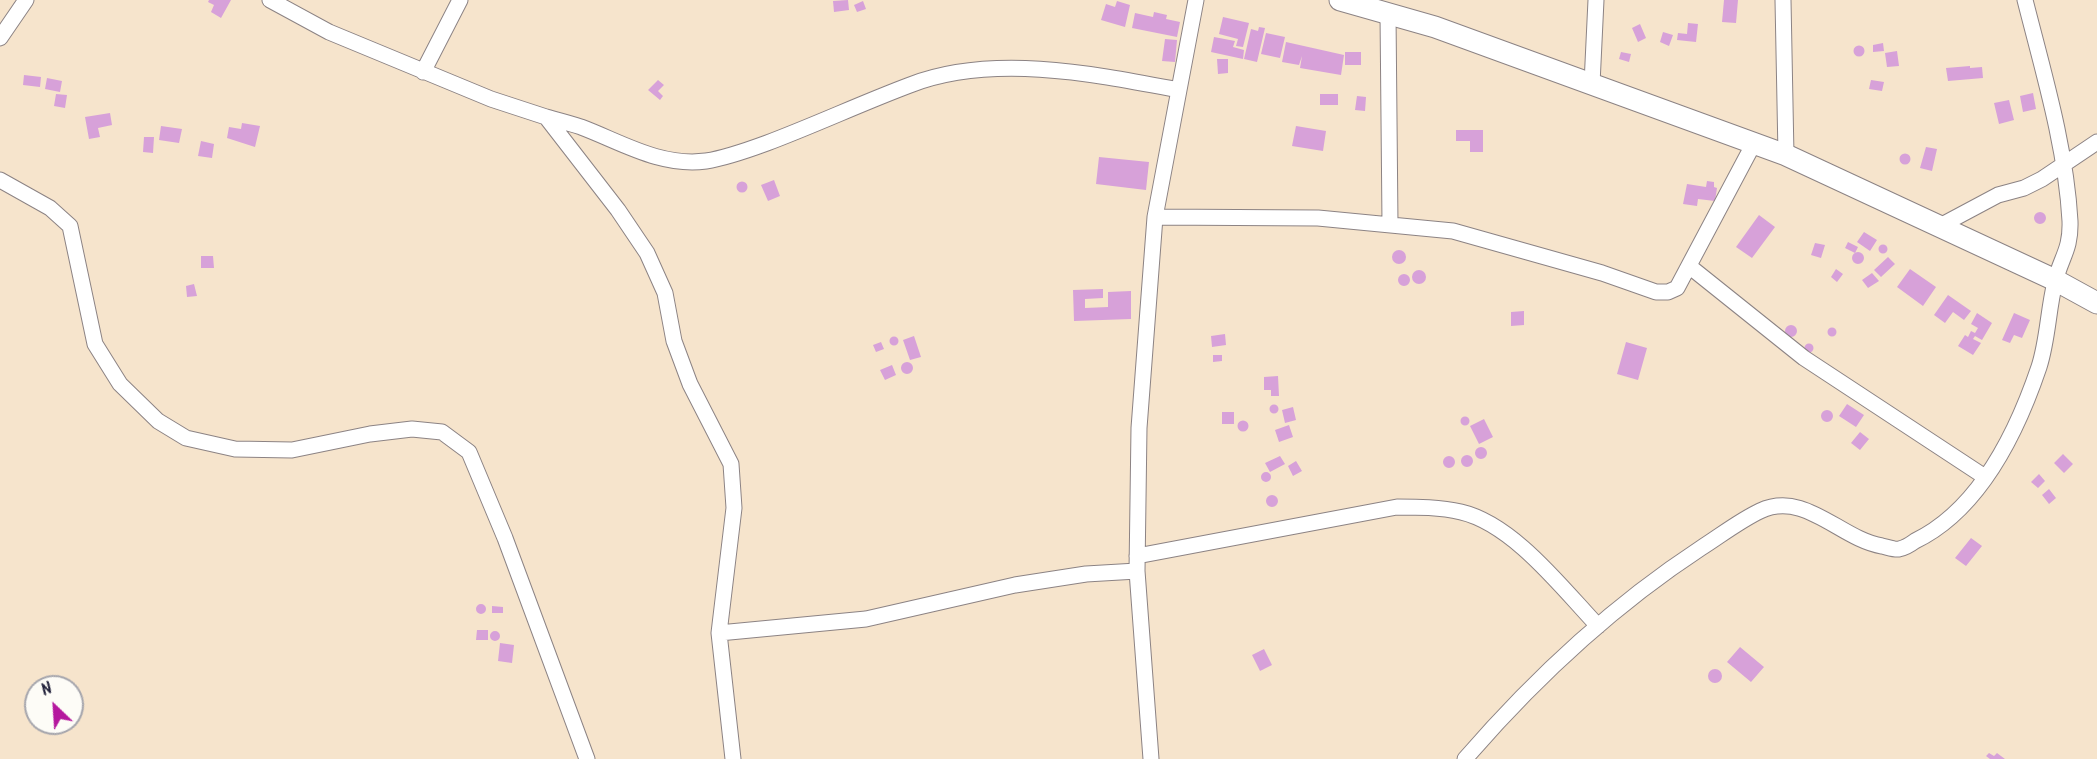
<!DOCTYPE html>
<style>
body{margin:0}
#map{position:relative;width:2097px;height:759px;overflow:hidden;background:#f6e4cc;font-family:Kalam,sans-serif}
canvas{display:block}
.north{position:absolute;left:24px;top:675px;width:60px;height:60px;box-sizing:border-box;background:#fdfcf7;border:2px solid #a5a5ac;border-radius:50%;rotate:335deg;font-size:16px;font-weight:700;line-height:24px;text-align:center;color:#22223b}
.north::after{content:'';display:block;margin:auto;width:21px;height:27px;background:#b5179e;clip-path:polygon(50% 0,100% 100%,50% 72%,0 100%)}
</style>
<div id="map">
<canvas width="2097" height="759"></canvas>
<div class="north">N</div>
</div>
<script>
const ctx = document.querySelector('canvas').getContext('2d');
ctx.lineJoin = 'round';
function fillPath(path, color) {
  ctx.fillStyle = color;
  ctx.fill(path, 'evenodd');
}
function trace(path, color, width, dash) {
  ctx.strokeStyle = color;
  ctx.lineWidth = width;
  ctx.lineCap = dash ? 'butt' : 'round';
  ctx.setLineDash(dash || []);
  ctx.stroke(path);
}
const building = new Path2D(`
 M209,0H231L221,18L211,12L214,5L208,2Z
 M848,0L849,10L834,12L833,1Z
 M1724,0H1738L1736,23L1722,22Z
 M863,1L866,9L857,12L854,5Z
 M1117,1L1130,5L1125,27L1101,20L1106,4L1115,7Z
 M1154,12L1167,15L1166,19L1180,22L1177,37L1132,28L1135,13L1153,17Z
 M1223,17L1249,23L1243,47L1236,46L1238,39L1219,34Z
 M1688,23L1698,24L1696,42L1677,40L1678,33L1687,34Z
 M1640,24L1646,38L1638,42L1632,28Z
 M1259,27L1265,28L1257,62L1244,59L1251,29L1258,31Z
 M1663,32L1673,35L1669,46L1660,42Z
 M1266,33L1285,37L1280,58L1261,54Z
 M1214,37L1235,41L1233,47L1244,50L1243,59L1211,52Z
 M1165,39L1177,40L1175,62L1162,61Z
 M1286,42L1344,55L1341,75L1300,68L1302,56L1299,65L1282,62Z
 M1883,43L1884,51L1873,52V45Z
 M1853.5 51a5.5 5.5 0 1 1 11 0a5.5 5.5 0 1 1-11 0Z
 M1897,51L1899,66L1887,67L1885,53Z
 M1345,52H1361V65H1345Z
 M1621,52L1631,54L1629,62L1619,59Z
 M1217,59H1228V73L1218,74Z
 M1970,66V68L1982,67L1983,78L1948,81L1946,68Z
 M24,75L41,77L40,87L23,85Z
 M47,78L62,81L60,92L45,89Z
 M658,80L664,85L658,91L663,96L660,100L648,90Z
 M1871,80L1884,82L1882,91L1869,89Z
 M2033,93L2036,109L2023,112L2020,96Z
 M56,94L67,95L65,108L54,106Z
 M1320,94H1338V105H1320Z
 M1357,96L1366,97L1365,111L1355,110Z
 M2009,100L2014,120L1999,124L1994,103Z
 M110,113L112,125L98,128L100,137L89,139L85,117Z
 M242,123L260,126L255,147L227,138L229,127L241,129Z
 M161,126L182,129L179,143L159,140Z
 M1296,126L1326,131L1323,151L1292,146Z
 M1456,130H1483V152H1470V141H1456Z
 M144,137H154L153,153L143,152Z
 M201,141L214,144L212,158L198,156Z
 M1926,147L1937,149L1932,171L1920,168Z
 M1899.5 159a5.5 5.5 0 1 1 11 0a5.5 5.5 0 1 1-11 0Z
 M1099,157L1149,162L1146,190L1096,184Z
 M774,180L780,196L768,201L761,185Z
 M1707,181L1714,182V187L1717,188L1715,201L1698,199L1697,206L1683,204L1687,184L1706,187Z
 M736.5 187a5.5 5.5 0 1 1 11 0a5.5 5.5 0 1 1-11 0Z
 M2034 218a6 6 0 1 1 12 0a6 6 0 1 1-12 0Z
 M1759,215L1775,227L1752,258L1736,247Z
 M1864,232L1877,240L1870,251L1857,242Z
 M1848,242L1858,247L1855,253L1845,248Z
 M1815,243L1825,245L1821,258L1811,255Z
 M1878.5 249a4.5 4.5 0 1 1 9 0a4.5 4.5 0 1 1-9 0Z
 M1392 257a7 7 0 1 1 14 0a7 7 0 1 1-14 0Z
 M1852 258a6 6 0 1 1 12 0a6 6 0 1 1-12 0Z
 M201,256H213L214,268H201Z
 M1888,257L1895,264L1881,277L1874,270Z
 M1836,269L1843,274L1837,282L1831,277Z
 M1910,269L1936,287L1923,306L1897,287Z
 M1412 277a7 7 0 1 1 14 0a7 7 0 1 1-14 0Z
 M1872,273L1879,281L1868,288L1862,280Z
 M1398 280a6 6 0 1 1 12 0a6 6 0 1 1-12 0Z
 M194,284L197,296L187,297L186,286Z
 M1103,289V298L1085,299V308L1108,307V292L1131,291V319L1074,321L1073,290Z
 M1948,295L1971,311L1964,320L1953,312L1945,323L1934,315Z
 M1524,311V325L1511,326V312Z
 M1977,313L1992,323L1982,340L1975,336L1973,339L1981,343L1973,355L1958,346L1965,335L1968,337L1971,331L1975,333L1978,328L1971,324Z
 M2014,313L2030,320L2022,338L2014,335L2010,343L2002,340Z
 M1785 331a6 6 0 1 1 12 0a6 6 0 1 1-12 0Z
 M1827.5 332a4.5 4.5 0 1 1 9 0a4.5 4.5 0 1 1-9 0Z
 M1225,334L1226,345L1212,347L1211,336Z
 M914,336L921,357L910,360L903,340Z
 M889.5 341a4.5 4.5 0 1 1 9 0a4.5 4.5 0 1 1-9 0Z
 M881,342L884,349L876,352L873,345Z
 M1626,342L1647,348L1638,380L1617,374Z
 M1804.5 348a4.5 4.5 0 1 1 9 0a4.5 4.5 0 1 1-9 0Z
 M1213,355H1222V361L1213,362Z
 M901 368a6 6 0 1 1 12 0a6 6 0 1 1-12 0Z
 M892,365L896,375L885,380L880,370Z
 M1278,376L1279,396H1271V390H1264V377Z
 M1847,404L1864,415L1856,427L1839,416Z
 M1269.5 409a4.5 4.5 0 1 1 9 0a4.5 4.5 0 1 1-9 0Z
 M1293,407L1296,420L1285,423L1282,410Z
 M1821 416a6 6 0 1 1 12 0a6 6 0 1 1-12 0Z
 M1222,412H1234V424H1222Z
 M1460.5 421a4.5 4.5 0 1 1 9 0a4.5 4.5 0 1 1-9 0Z
 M1484,419L1493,437L1479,444L1470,426Z
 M1237.5 426a5.5 5.5 0 1 1 11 0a5.5 5.5 0 1 1-11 0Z
 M1289,425L1293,437L1279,442L1275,430Z
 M1860,432L1869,439L1860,450L1851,443Z
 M1475 453a6 6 0 1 1 12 0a6 6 0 1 1-12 0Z
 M2063,454L2073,464L2064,473L2054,463Z
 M1461 461a6 6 0 1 1 12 0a6 6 0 1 1-12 0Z
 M1443 462a6 6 0 1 1 12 0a6 6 0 1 1-12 0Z
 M1280,456L1285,464L1270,472L1265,463Z
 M1296,461L1302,471L1293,476L1288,466Z
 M1261 477a5 5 0 1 1 10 0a5 5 0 1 1-10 0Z
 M2039,474L2045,481L2038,488L2031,482Z
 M2049,489L2056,498L2049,504L2042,495Z
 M1266 501a6 6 0 1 1 12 0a6 6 0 1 1-12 0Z
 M1971,538L1982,546L1966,566L1955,558Z
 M476 609a5 5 0 1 1 10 0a5 5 0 1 1-10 0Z
 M492,606L503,607V613H492Z
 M477,630H488V640H476Z
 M490 636a5 5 0 1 1 10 0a5 5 0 1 1-10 0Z
 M500,643L514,645L512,663L498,661Z
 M1740,647L1764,667L1751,682L1727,662Z
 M1264,649L1272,665L1260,671L1252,655Z
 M1708 676a7 7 0 1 1 14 0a7 7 0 1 1-14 0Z
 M1989,753L1994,756L1997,753L2005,759H1990L1986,756Z`);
const street = new Path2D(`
 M270,0L329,32L491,99L546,117L618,210L647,253L665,293L674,341L690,384L731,464L734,508L719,633L733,759
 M1783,0L1786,155
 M1388,14L1390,224
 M0,38L26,0
 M423,72L460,0
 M1592,84L1596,0
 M546,117C557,120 569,123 581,127C621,142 660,167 706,161C726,158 748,150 767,143C815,125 862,103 910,85C992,53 1095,74 1179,90
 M0,180L50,208L70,226L95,344L120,384L158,421L186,438L235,449L292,450L370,434L412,429L442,432L469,452L505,538L587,759
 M1155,217L1318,218L1453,231L1602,273L1656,292H1668L1677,288L1754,143
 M1938,227L1998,195L2024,188L2042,179L2097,142
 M1689,266L1804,358L1985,477
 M1137,556L1397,507C1418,507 1440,507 1461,512C1513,524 1562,588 1598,626
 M719,633L866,619L1015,585L1086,574L1137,571
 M1151,759L1137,571L1139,428L1155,217L1196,0
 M1465,759C1535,678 1611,607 1701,548C1720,536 1739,521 1760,511C1805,490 1840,539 1882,546C1887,547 1895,550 1899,549C1904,548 1911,544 1915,541C1979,510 2017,432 2039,367C2048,339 2048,310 2055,282C2061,257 2071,250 2070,221C2066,147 2043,71 2025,0`);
const secondary = new Path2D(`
 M1340,0L1435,27L1786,155L2055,280L2097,303`);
fillPath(building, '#d7a1d9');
trace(street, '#8c8384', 17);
trace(secondary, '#8c8384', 23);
trace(street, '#fff', 15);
trace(secondary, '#fff', 21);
</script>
